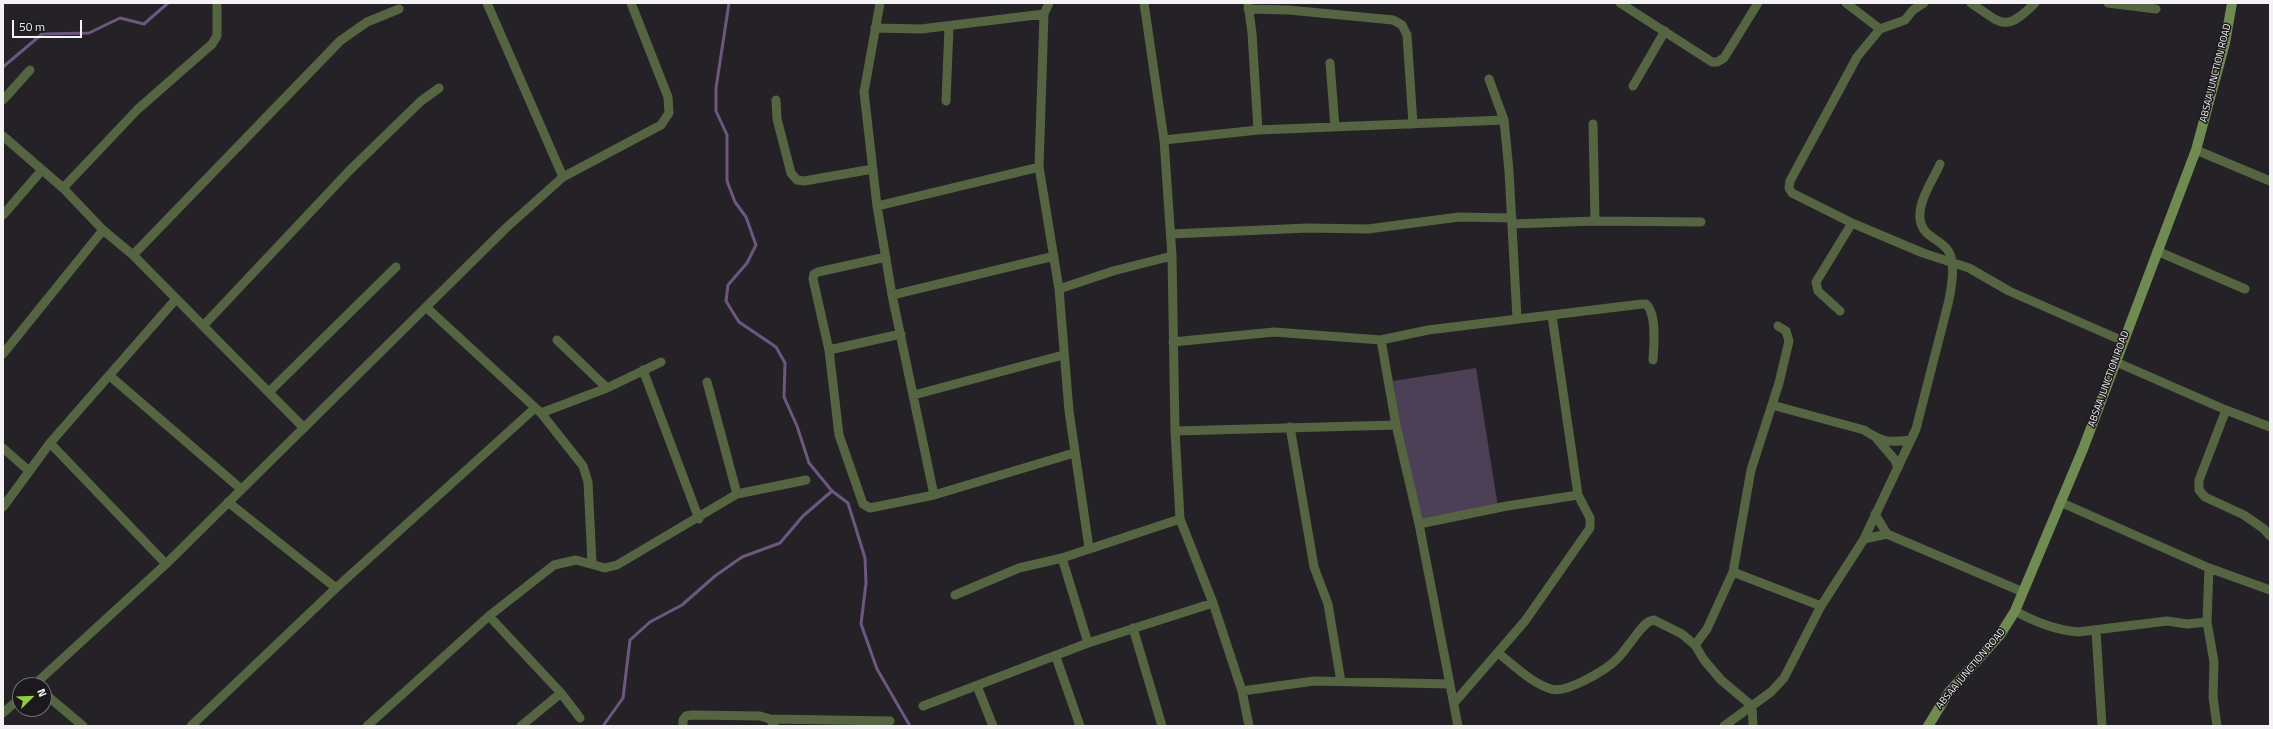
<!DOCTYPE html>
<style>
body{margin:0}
#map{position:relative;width:2273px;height:729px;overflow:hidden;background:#242227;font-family:"Titillium Web",sans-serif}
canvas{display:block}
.frame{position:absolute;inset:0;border:4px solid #f4f2f5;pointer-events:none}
.north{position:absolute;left:12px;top:677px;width:40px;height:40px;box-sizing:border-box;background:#1b191d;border:1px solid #727073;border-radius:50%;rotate:67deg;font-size:11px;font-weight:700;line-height:16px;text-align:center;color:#f4f2f5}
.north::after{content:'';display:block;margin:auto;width:14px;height:18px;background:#92cd3e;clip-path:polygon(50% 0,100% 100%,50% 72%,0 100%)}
.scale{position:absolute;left:12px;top:20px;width:70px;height:18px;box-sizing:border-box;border:2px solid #f4f2f5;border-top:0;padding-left:5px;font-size:12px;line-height:14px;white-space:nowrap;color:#f4f2f5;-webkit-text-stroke:3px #1b191d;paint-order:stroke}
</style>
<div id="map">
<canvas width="2273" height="729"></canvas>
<div class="frame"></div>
<div class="north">N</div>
<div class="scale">50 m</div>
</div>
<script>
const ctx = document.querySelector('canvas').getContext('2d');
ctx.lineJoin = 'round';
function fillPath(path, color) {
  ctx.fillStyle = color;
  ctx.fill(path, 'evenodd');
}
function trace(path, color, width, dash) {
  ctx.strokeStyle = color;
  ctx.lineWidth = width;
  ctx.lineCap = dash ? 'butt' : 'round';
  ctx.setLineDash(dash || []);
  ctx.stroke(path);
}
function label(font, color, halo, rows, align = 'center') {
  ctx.font = font + ' "Titillium Web",sans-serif';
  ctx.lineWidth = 3;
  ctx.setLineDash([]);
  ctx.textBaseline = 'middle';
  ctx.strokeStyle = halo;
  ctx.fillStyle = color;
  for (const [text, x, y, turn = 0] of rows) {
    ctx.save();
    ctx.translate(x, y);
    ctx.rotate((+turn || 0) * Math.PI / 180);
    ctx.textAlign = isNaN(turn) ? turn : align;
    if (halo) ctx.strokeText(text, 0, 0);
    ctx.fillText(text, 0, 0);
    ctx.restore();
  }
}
const green = new Path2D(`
 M1476,368L1498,507L1416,520L1393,381Z`);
const stream = new Path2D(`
 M729,3L716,88V111L727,135V181L735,202L746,217L756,245L747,263L728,285L726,301L739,322L776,347L785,363L784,397L797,426L809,463L832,491L848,503L865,558L866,583L861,624L877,669L910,726
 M3,67L42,34L89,33L120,18L144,24L168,3
 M603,726L623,698L630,640L650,622L682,605L715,576L742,557L780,543L803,516L832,491`);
const street = new Path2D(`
 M487,3L563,177
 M880,3L864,92L877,206L892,295L934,495
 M1049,3L1044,14L1039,167L1059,289L1069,411L1089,548
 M1144,3L1164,140L1172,256L1175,431L1180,519L1213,603L1242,691L1249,726
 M1620,3L1712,62H1717L1724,58L1758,3
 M1846,3L1880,29
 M1924,3L1913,10L1905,20L1880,29L1857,57L1790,181L1789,188L1792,193L1852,223L1923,253L1969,268L2009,291L2123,341
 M1971,3C2002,24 2005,33 2035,3
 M2108,3L2156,9
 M1248,4L1252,33L1258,130
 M1248,9L1289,10L1393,20L1402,25L1407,35L1413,124
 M875,28L921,29L1044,14
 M1330,63L1335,127
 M1489,79L1504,120L1509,171L1517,318
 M1633,86L1665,31
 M3,100L30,70
 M776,100L777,119L791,173L797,180L804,181L873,169
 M946,101L949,27
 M1593,124L1595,221
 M3,136L63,188L103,230L133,255L304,428
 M1164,140L1258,130L1504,120
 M2196,150L2270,181
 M63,188L138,109L212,44L217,36V3
 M877,206L1039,167
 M3,215L42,170
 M1512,224L1595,221L1701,222
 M1171,234L1308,228L1368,229L1459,217L1512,218
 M2157,251L2245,289
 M133,255L340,41L367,22L399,9
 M886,257L818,272L814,274L813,279L829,350L839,435L863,504L870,508L934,495L1074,453
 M1059,289L1113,271L1172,256
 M892,295L1054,256
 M426,307L541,413L583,466L588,482L592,563
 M1840,311L1818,291L1816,282L1852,223
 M204,325L349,171L421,101L439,88
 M557,340L607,388
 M1381,340L1396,425L1419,524L1458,726
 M1173,342L1274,332L1381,340L1428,330L1642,304H1646C1657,314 1654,346 1653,360
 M829,350L901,334
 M3,354L103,230
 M2116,362L2226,410L2270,427
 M643,370L699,519
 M110,376L241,489
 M269,392L396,267
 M914,395L1063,355
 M1772,405L1864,430C1882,442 1889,443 1910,440
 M2226,410L2199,480V490L2205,497L2244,515L2264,529L2270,536
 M541,413L607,388L661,362
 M1290,427L1314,567L1328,604L1341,682
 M1175,431L1396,425
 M1877,439L1895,460L1898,468
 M50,443L166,564
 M3,448L29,471
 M737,494L806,480
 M228,502L336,588
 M2060,502L2209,568L2270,590
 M3,507L50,443L176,299
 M1875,514L1887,534L2023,592
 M1419,524L1507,506L1578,495
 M1864,539L1887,534
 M1062,558L1088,643
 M1733,572L1821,606
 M955,595L1019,568L1062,558L1180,519
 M2015,611C2035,622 2055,630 2078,632L2167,621L2187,624L2207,622L2209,568
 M489,616L561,693L580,718
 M2207,622L2214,662L2213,697L2217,726
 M1133,628L1162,726
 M2096,631L2102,726
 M1695,645L1707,629L1733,572L1751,470L1779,383L1789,341L1786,331L1778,326
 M1498,653C1514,665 1531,683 1551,689C1566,694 1606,670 1617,659C1622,654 1626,648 1630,643C1637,635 1644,621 1654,620L1682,634L1695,645L1704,660L1721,680L1752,706
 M1056,657L1080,726
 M34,685L166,564L506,228L563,177L661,125L669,113L668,97L631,3
 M977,686L993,726
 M1242,691L1314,681L1450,684
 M44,693L83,726
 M1454,703L1525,621L1590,528V518L1578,495L1552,316
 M923,706L1088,643L1213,603
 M1752,706L1753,726
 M3,713L20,698
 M770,719L890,721
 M191,726L336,588L535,408
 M367,726L489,616L554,565L576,560L605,568L617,565L737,494L707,382
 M521,726L561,693
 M683,726V720L686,716L692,715L760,716L770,719L774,726
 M1724,726L1771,692L1784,678L1821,606L1864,539L1916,429L1948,304C1951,292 1956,264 1949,252C1941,238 1923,239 1920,219C1918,201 1933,180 1940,164`);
const secondary = new Path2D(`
 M1928,726L1949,692L2000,635L2015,611L2083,449L2196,150L2225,43L2232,3`);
const streetNames = [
 ["ABSAA JUNCTION ROAD",2216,73,-76],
 ["ABSAA JUNCTION ROAD",2109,379,-70],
 ["ABSAA JUNCTION ROAD",1971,669,-50]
];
fillPath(green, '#4c4056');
trace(stream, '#6d577f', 3);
trace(street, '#556542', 9);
trace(secondary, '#708b52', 10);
label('10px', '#f4f2f5', '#1b191d', streetNames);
</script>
